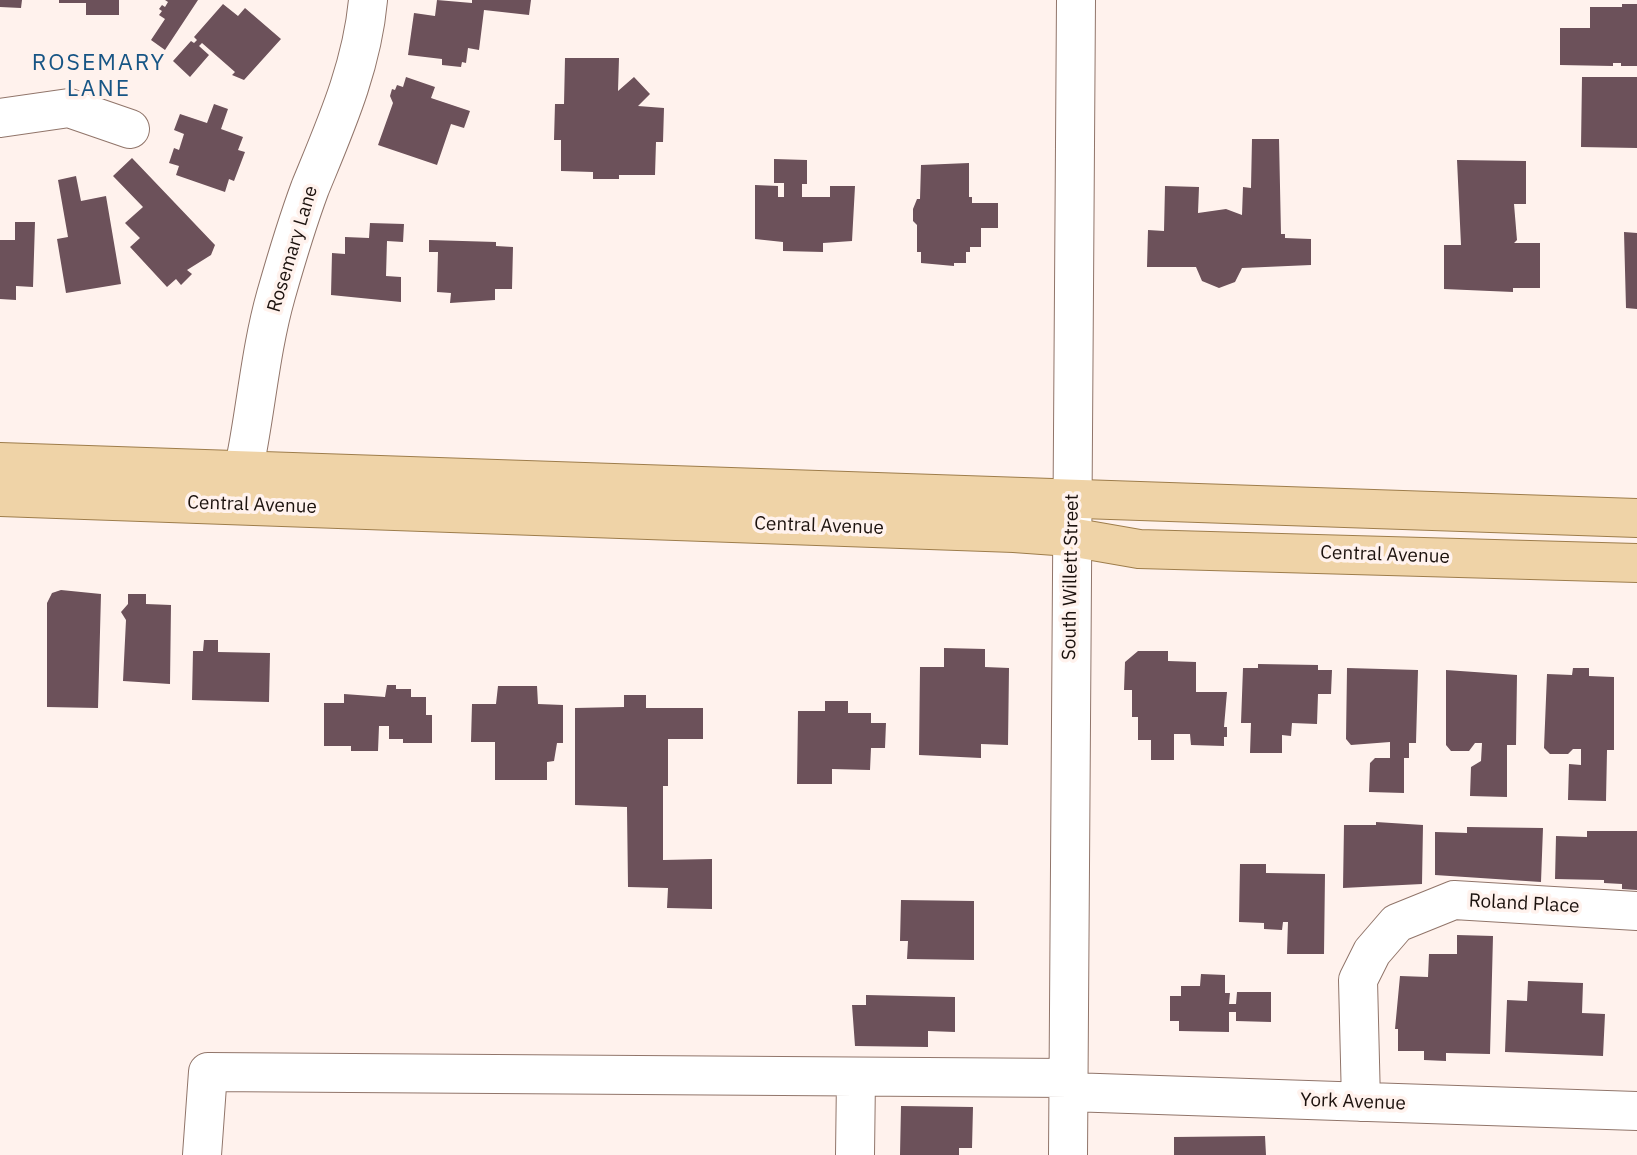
<!DOCTYPE html>
<style>
body{margin:0}
canvas{display:block;background:#fff2ed}
</style>
<canvas width="1637" height="1155"></canvas>
<script>
const ctx = document.querySelector('canvas').getContext('2d');
ctx.lineJoin = 'round';
function fillPath(path, color) {
  ctx.fillStyle = color;
  ctx.fill(path, 'evenodd');
}
function trace(path, color, width, dash) {
  ctx.strokeStyle = color;
  ctx.lineWidth = width;
  ctx.lineCap = dash ? 'butt' : 'round';
  ctx.setLineDash(dash || []);
  ctx.stroke(path);
}
function label(font, color, halo, rows, align = 'center') {
  ctx.font = font + ' "IBM Plex Sans",sans-serif';
  ctx.lineWidth = 7;
  ctx.setLineDash([]);
  ctx.textBaseline = 'middle';
  ctx.strokeStyle = halo;
  ctx.fillStyle = color;
  for (const [text, x, y, turn = 0] of rows) {
    ctx.save();
    ctx.translate(x, y);
    ctx.rotate((+turn || 0) * Math.PI / 180);
    ctx.textAlign = isNaN(turn) ? turn : align;
    if (halo) ctx.strokeText(text, 0, 0);
    ctx.fillText(text, 0, 0);
    ctx.restore();
  }
}
const building = new Path2D(`
 M0,0H22L21,8L0,7Z
 M59,0H119V15H86V3H59Z
 M165,0H198L165,50L151,40L165,19L159,15L162,11L159,9L162,5L165,7L168,2Z
 M437,0L472,3V0H531L529,15L484,10L479,50L468,48L466,63L462,62L461,67L442,65V59L408,55L414,13L435,16Z
 M223,4L238,16L245,8L281,39L244,80L232,75L235,72L202,43L199,46L209,55L190,77L173,61L191,41L194,43L197,40L194,37Z
 M1622,4H1637V66H1621V63H1613V66L1560,65V28H1590V7H1622Z
 M565,58H619L618,91L634,77L650,94L638,106L664,108L663,142H656L655,175H619V179H593V172L561,171V140H554L555,104H564Z
 M406,77L435,87L431,98L470,111L464,128L451,124L437,165L378,145L393,103L390,96L392,89L395,90L397,85L403,87Z
 M1582,77H1637V148L1581,147Z
 M214,104L228,109L221,129L243,137L238,150L245,152L234,181L229,179L225,192L176,175L179,166L169,163L174,148L179,150L184,134L174,130L180,114L207,123Z
 M1252,139H1279L1281,234H1285V238L1311,239V265L1242,268L1235,282L1219,288L1202,281L1196,267H1147L1148,230L1164,231L1165,186L1199,187L1198,213L1226,209L1242,215L1243,187L1251,188Z
 M132,158L215,245L211,255L187,270L192,274L181,285L176,279L167,287L130,247L140,238L125,223L143,207L113,176Z
 M774,159L807,160V184H802V197H830V186H855L852,241L823,243V252L783,251V242L755,239V185L778,186V197H784V183H774Z
 M1457,160L1526,161V204H1514L1517,240L1514,243H1540V288H1513V292L1444,289V245H1461Z
 M969,163V197H972V203H998V228H981V247H970V252H966V263H954V266L921,263V252H917V225L913,221V209L917,199H920L921,165Z
 M76,176L81,201L106,196L121,284L66,293L57,239L68,237L58,180Z
 M15,222H35L33,287L16,286V300L0,299V240H15Z
 M370,223L404,224L403,242L387,241L386,276L401,277V302L331,295L332,253L345,254V237L369,238Z
 M1624,232L1637,233V309L1626,308Z
 M429,240L496,242V246L513,247L512,289H495V300L450,303L451,293L437,292L438,252H429Z
 M61,590L101,594L98,708L47,707V603L52,593Z
 M128,594H146V604L171,605L170,684L123,681L126,620L121,612L128,604Z
 M204,640H218V652L270,653L269,702L192,700L193,651H203Z
 M944,648L985,649V667L1009,668L1008,745L981,744V758L919,755L920,667H944Z
 M1138,651H1168V661L1196,662V692H1227L1224,727H1227V737H1224V746L1191,745L1190,734H1174V760H1151V740H1138V717H1132V690H1124L1125,662Z
 M1258,664L1318,665V670H1332L1331,694H1318L1317,724L1292,723L1291,736L1282,735V753H1250L1251,723H1241L1243,668H1258Z
 M1347,668L1418,670L1416,743H1409V758H1404V793L1369,792L1370,763L1375,758H1390V742L1351,745L1346,739Z
 M1573,668H1589V676L1614,677V750H1607L1606,801L1568,800L1569,764L1581,765V749H1573L1568,754H1550L1544,748L1547,674L1572,675Z
 M1446,670L1517,675L1516,745H1507V797L1470,796L1471,767L1481,761L1482,743H1475L1469,751H1451L1446,745Z
 M387,685H396V689H411V697H426V715H432V743H403V739H389V726H379L378,751H351V746H324V703H344V694L385,697Z
 M498,686H537L538,704L563,705V743H557L554,761L547,762V780H495V742H471L472,704H496Z
 M624,695H646V708H703V739H668V786H663V860L712,859V909L667,908L668,888L628,887L627,807L575,805V708L624,707Z
 M825,701H848V713H871V723H886L885,748H871L870,770L832,769V784H797L798,711H825Z
 M1376,822L1423,825L1422,884L1343,888L1344,825H1376Z
 M1467,827L1543,828L1541,882L1435,875V832L1467,833Z
 M1587,831H1637V890L1622,889V884L1604,883V880L1555,879L1556,836L1587,837Z
 M1240,864H1266V873L1325,874L1324,954H1287L1288,922H1283L1282,930L1264,929V923L1239,922Z
 M901,900L974,901V960L907,959L908,941H900Z
 M1457,935L1493,936L1490,1054L1446,1053V1061L1424,1060V1051H1398V1029H1395L1400,976L1428,977L1429,954H1457Z
 M1201,974L1225,975V993H1230L1229,1004H1236L1237,992H1271V1022L1236,1021V1012H1229V1032L1179,1031V1021H1170V996H1181V986H1200Z
 M1528,981L1583,983L1582,1013L1605,1014L1603,1056L1505,1052L1507,1000L1527,1001Z
 M866,995L955,997V1032L928,1031V1047L855,1046L852,1005H866Z
 M901,1106L973,1107L972,1148H959V1155H900Z
 M1265,1136L1266,1155H1174V1137Z`);
const minor = new Path2D(`
 M0,118L69,108L130,129
 M236,500C255,433 257,362 276,295C286,260 297,223 310,188C335,127 362,67 368,0
 M1069,1092L1637,1111
 M1361,1102L1358,980L1372,952L1397,923L1454,900L1637,911
 M202,1155L208,1072L1069,1078
 M855,1155L856,1077
 M1068,1155L1076,0`);
const major = new Path2D(`
 M0,462L1637,518
 M0,497L1014,533L1070,537L1139,549L1637,563`);
const streetNames = [
 ["Rosemary Lane",293,249,-73],
 ["Central Avenue",252,505,2],
 ["Central Avenue",819,526,2],
 ["Central Avenue",1385,555,2],
 ["South Willett Street",1071,577,-89],
 ["Roland Place",1524,904,3],
 ["York Avenue",1353,1102,2]
];
const quarterNames = [
 ["ROSEMARY",99,63],
 ["LANE",99,89]
];
fillPath(building, '#6c515a');
trace(minor, '#91756a', 40);
trace(major, '#9e7d4b', 40);
trace(minor, '#fff', 38);
trace(major, '#efd3a7', 38);
label('19px', '#1c120e', '#fff2ed', streetNames);
ctx.letterSpacing = '2px';
label('23px', '#175585', '#fff2ed', quarterNames);
ctx.letterSpacing = '0px';
</script>
